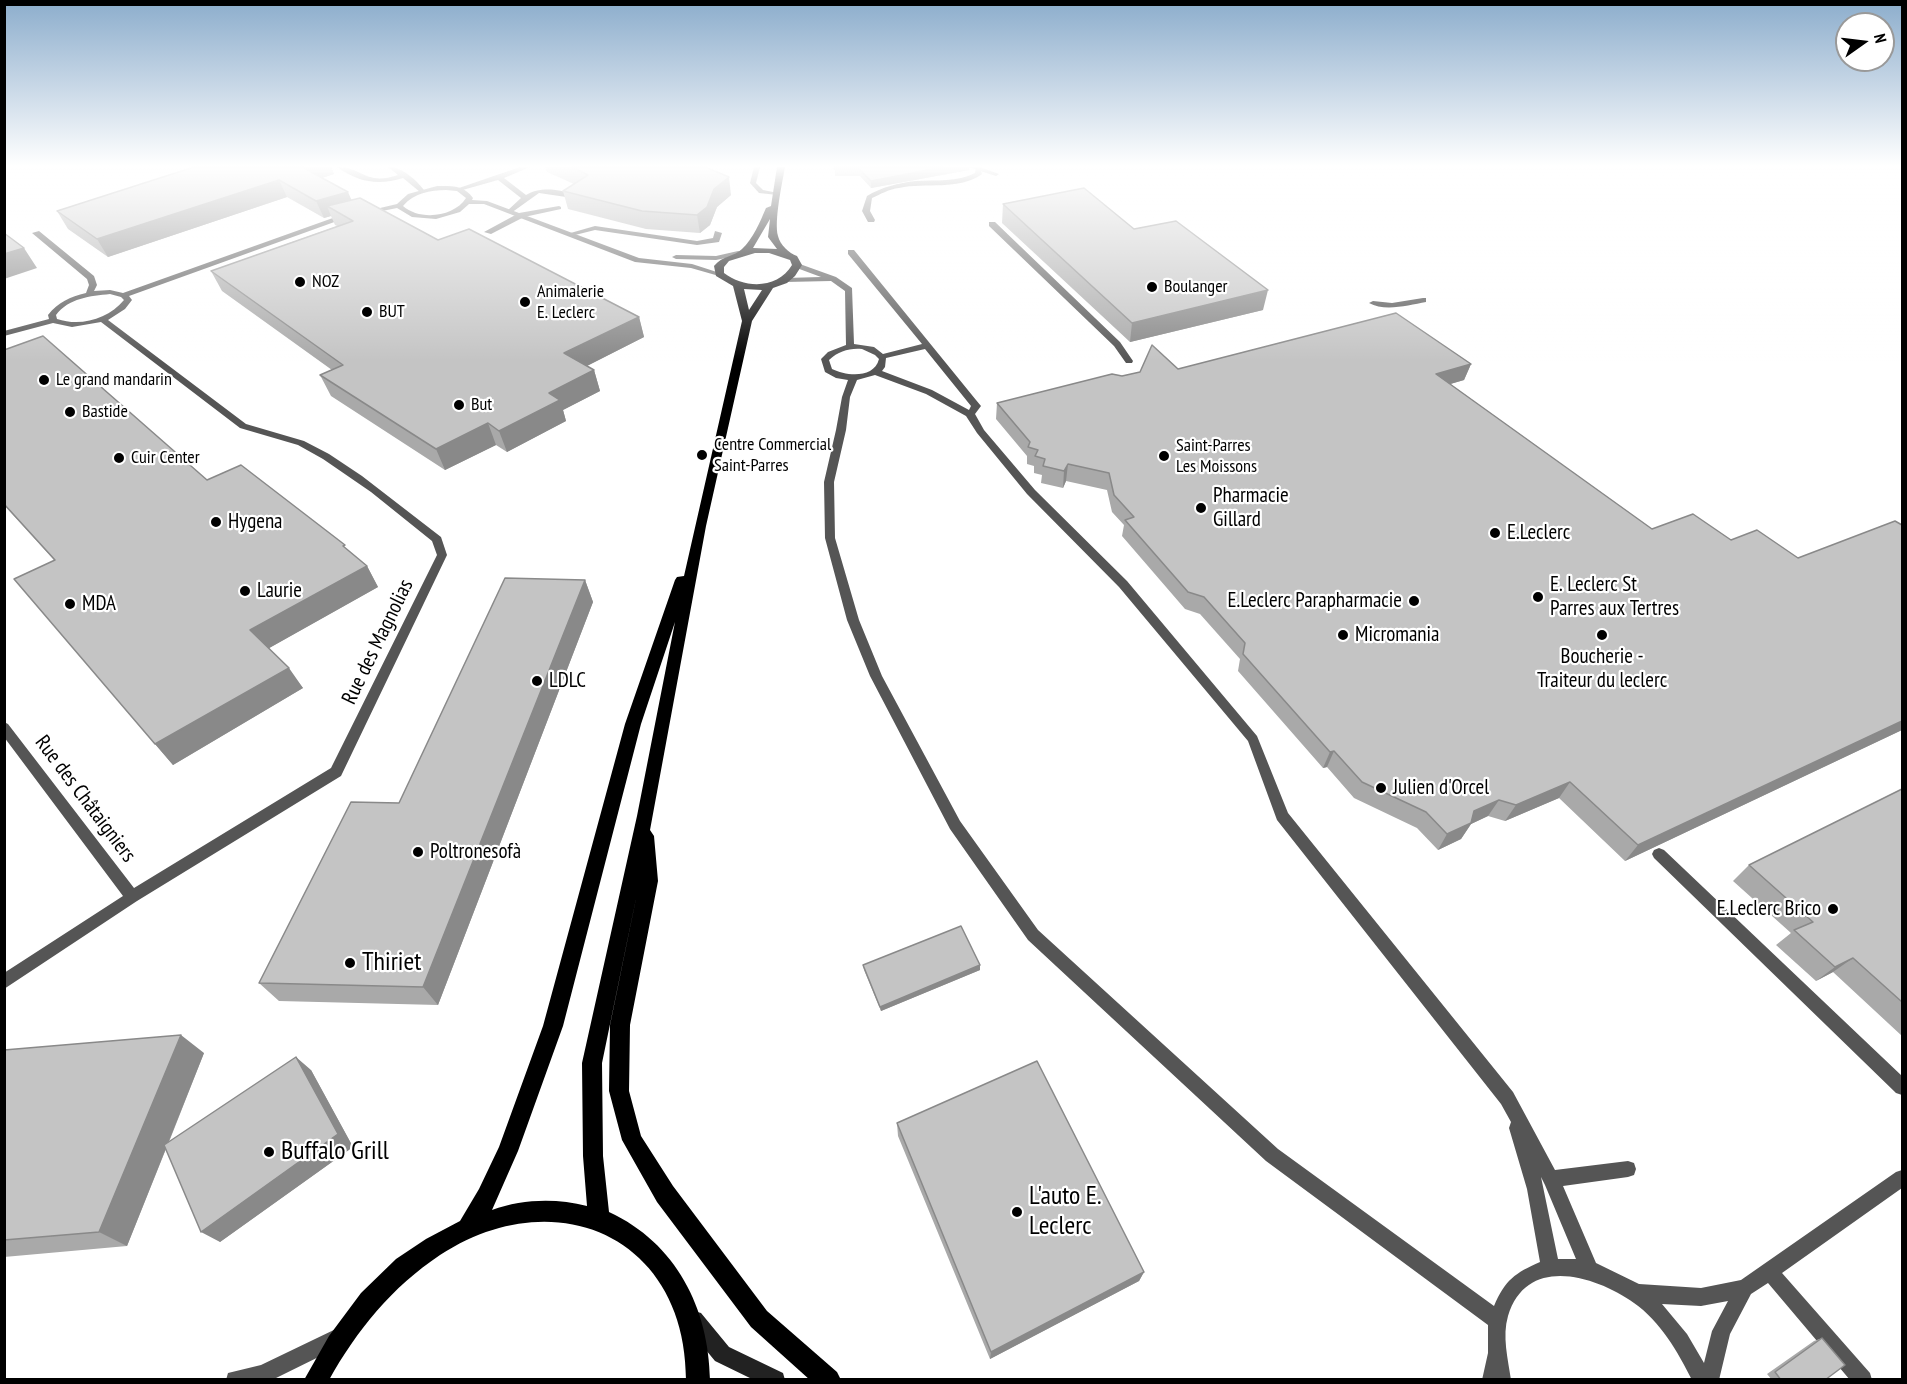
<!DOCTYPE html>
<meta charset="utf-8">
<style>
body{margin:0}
#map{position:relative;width:1907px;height:1384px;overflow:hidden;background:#fff;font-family:"PT Sans Narrow",sans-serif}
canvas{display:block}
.frame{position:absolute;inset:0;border:6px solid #000;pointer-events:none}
.north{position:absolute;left:1835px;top:12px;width:60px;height:60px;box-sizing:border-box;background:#fff;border:2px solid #999;border-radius:50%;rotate:76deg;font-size:16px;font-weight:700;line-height:24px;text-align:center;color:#000}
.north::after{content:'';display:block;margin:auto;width:21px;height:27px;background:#000;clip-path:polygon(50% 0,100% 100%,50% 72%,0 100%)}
</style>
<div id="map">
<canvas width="1907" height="1384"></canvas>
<div class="frame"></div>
<div class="north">N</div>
</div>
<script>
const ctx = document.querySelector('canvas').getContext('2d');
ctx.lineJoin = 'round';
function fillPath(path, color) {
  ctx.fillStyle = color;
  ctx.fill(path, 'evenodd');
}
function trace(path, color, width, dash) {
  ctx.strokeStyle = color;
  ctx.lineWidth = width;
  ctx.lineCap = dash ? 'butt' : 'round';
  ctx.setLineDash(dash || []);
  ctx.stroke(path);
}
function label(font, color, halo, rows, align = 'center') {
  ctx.font = font + ' "PT Sans Narrow",sans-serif';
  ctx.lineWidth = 4.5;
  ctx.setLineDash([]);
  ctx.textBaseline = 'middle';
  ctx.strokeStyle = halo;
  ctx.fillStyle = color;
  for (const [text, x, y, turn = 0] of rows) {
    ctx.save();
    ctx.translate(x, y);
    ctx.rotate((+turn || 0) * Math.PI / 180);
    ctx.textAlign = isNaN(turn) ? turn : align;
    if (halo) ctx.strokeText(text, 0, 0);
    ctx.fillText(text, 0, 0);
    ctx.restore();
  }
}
const lane = new Path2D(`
 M337,167C363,167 365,186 398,175L388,167C403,167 416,180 425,191L420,192L403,178C378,186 358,182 337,167Z
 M520,167H530L504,178L526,195C540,186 562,189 576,196L573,198L539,193L511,213L507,211L521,198L498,180L459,191L456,189Z
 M754,167H760L756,183L763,190L778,193V195L759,193L750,183Z
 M976,168H980L982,174C959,191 925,182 899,188C889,189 881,194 872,198L870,211L875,220L874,222H868L862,211L867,196C882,187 898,183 916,181C936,180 957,182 975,173Z
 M559,206L561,207V209L524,217L491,234L484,232L519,213Z
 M989,222H995L1120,342L1133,361L1132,363H1126L1114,346L989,226Z
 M595,226L697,241L713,238L715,231L722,233L719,242L697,245L595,230L571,236L567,234Z
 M848,250H854L976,400L981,406L975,414L984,430L1035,490L1127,581L1257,736L1288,813L1513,1092L1555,1170L1628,1161L1634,1163L1636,1169L1634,1175L1628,1177L1563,1186L1596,1263L1639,1284L1701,1288L1741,1280L1896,1172L1902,1170V1188L1782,1273L1870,1373L1872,1380H1850L1768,1283L1751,1294L1730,1334L1719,1380H1692C1678,1352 1660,1321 1634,1303C1596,1276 1527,1254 1508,1316C1502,1336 1508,1359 1511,1380H1482L1488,1353V1325L1266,1161L1028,940L950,829L870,676L847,620L825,538L824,482L836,430L842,397L848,380L836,378L825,372L821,359L828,352L846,345L845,291L831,281L785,282L781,280L785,278L821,277L794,267V263H797L836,277L852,288L854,344L874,347L883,354L922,344L848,254ZM862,349L875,355L879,359C874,379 846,376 832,369L829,360C839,351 849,348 862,349ZM925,349L971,406L969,410L932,390L882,371L885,367L886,358ZM875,375L926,394L966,416L977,433L1027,494L1119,587L1248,741L1277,820L1501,1104L1511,1122L1509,1128L1527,1189L1540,1262C1515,1273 1505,1280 1494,1306L1278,1149L1038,930L960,821L882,676L859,620L835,538L834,482L846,430L850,397L857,380ZM1541,1177L1545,1185L1576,1259H1558ZM1728,1301L1712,1331L1704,1363L1687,1334L1662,1304L1701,1306Z
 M1423,298H1426V302C1409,305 1385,312 1369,303L1373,301L1392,303Z
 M1659,848L1664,850L1902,1076V1095L1896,1093L1654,858L1652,854L1654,850Z`);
const street = new Path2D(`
 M968,167H980L999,174L996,176Z
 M437,186C452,186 464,185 473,198L472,200L487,201L639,258L692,264L723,274L719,276L691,268L635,262L484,204H469L460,212L436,219L412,217L397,208L367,214L363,212L397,204L408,194ZM446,190L457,191L466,198C454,217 420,221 403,206C414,193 430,190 446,190Z
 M344,214L351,216L129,296L132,300L125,309L108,320L246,424L304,441L329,454L362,476L441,537L447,555L341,776L137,901L4,989V973L123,896L4,737V722L8,724L134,888L331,768L437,555L432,541L371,492L323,459L298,445L240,428L101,322L72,327L53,323L4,336V331L49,319L48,315C58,302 70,297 86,293L89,285L87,279L32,233L39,231L94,276L97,285L94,291L110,290L123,293ZM110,294L121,297L124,300C108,319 81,327 57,319L56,315C69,298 90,296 110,294Z
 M738,251H741V255L716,260L676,259L672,257L676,255L716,256Z
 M340,1327L347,1329L349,1336L347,1343L272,1380H226L228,1373L261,1365Z`);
const secondary = new Path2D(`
 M694,1311L701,1313L729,1347L783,1373L785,1380H754L715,1361L687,1327L685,1320L687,1313Z`);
const primary = new Path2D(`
 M777,167H785C782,184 774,221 778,236C780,245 789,253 797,256L802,265L795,276L787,283L773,288L752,321L706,526L650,830L654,836L658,881L630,1025L629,1091L641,1136L673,1186L767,1311L837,1372L841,1380H810L751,1327L657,1202L622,1140L609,1091L610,1025L640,879L602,1063L603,1156L609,1212C676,1243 709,1308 710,1380H686C686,1236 555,1180 440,1255C392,1287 357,1330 329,1380H304L329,1336L361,1293L396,1259L426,1239L460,1221L479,1189L499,1147L543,1026L625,724L675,580L677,577L684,576L742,321L733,286L716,276L714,266C723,255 734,257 742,249C753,239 760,222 766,208L771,206ZM770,219L768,237L777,249L753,248ZM755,253H769L790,260L792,265C778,289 745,289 724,273V267L729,261ZM744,289L762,290L749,310ZM675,622L637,816L582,1063L583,1156L587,1206C556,1198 522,1199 492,1210L518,1151L563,1026L641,724Z`);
const wall = new Path2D(`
 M194,167H331L334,174L322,178L351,200L438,240L639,317L644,337L587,366L594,370L600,391L563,410L566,421L507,452L496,445L445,470L331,396L320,375L332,370L222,291L211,271L337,226L335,225L331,216L324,218L287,197L108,257L68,229L57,211Z
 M545,167H705L731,195L717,207L710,225L700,233L646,229L568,209L563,191L574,184L547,172Z
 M835,167H969V170L871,188L860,176H835Z
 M1003,204L1134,229L1263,310L1130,342L1002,223Z
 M4,350L207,480L348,551L367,566L378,587L269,648L303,688L173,765L155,744L54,560L4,505Z
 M1471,364L1464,380L1450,384L1652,529L1731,540L1798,558L1902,525V730L1625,861L1559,798L1505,821L1488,816L1471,824L1461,839L1438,850L1417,828L1354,798L1327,767L1323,768L1238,671L1240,659L1200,614L1185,609L1122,536L1124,525L1112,512L1107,490L1066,481L1063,488L1041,483L1042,475L1034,473V466L1027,464V456L996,419L997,403L1122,376L1178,369Z
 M585,580L593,602L438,1005L279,1001L259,983L399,803Z
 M1902,789V1036L1833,972L1816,981L1776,945L1791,933L1733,881L1749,865Z
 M863,965L980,970L881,1011L864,970Z
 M4,1050L204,1053L169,1142L311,1070L353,1147L220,1242L166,1149L127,1246L4,1257Z
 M897,1123L1144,1272L1139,1281L990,1359L898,1136Z
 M1822,1338L1825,1380H1772L1767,1374L1814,1341Z`);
const shadedWall = new Path2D(`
 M300,167H331L334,174L307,183Z
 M943,167H969V170L871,188V181Z
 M729,177L731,195L717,207L710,225L700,233L697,215L714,189Z
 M279,180L287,197L108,257L97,239Z
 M348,192L356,210L327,206L331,216L324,218L316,201Z
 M24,248L37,268L4,279V254Z
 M1268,290L1263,310L1130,342L1132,323Z
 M639,317L644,337L571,374L564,353Z
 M1471,364L1464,380L1430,390L1436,374Z
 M594,370L600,391L563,410L566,421L507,452L499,431L549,393Z
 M488,423L496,445L445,470L436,449Z
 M1068,464L1066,481L1063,488L1064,471Z
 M367,566L378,587L264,651L250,630Z
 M585,580L593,602L438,1005L423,987Z
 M289,668L303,688L173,765L155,744Z
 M1902,721V730L1625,861L1638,845Z
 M1334,751L1327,767L1323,768L1330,752Z
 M1570,782L1559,798L1505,821L1516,805Z
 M1499,800L1488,816L1471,824L1461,839L1438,850L1447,834L1474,811Z
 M1853,958L1833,972L1816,981L1835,967Z
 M980,965V970L881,1011L880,1007Z
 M181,1035L204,1053L127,1246L99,1232Z
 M296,1057L311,1070L353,1147L220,1242L201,1232Z
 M1144,1272L1139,1281L990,1359L991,1352Z`);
const building = new Path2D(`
 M194,167H302L348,192L316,201L279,180L97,239L57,211Z
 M572,167H705L729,177L714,189L707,207L697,215L642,211L563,191L588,175Z
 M835,167H943L871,181L859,169H834Z
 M1084,188L1134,229L1176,221L1268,290L1132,323L1003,204Z
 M360,198L438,240L469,229L639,317L564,353L594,370L549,393L560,400L499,431L488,423L436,449L320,375L343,365L211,271L353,221L327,206Z
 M4,233L24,248L4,254Z
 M1396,313L1471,364L1436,374L1652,529L1693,514L1731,540L1757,530L1798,558L1895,521L1902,525V721L1638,845L1570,782L1516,805L1499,800L1474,811L1471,823L1447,834L1426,812L1362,782L1334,751L1330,752L1243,654L1245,643L1204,597L1188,592L1125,520L1134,517L1114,495L1109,473L1068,464L1064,471L1043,466L1045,459L1035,456L1038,450L1028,447L1030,442L997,403L1112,374L1122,376L1140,372L1152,345L1178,369Z
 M43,336L207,480L241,465L345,545L343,546L367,566L250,630L289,668L155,744L14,579L55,560L4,504V350Z
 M505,578L585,580L423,987L259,983L351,802L399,803Z
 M1902,789V1002L1853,958L1835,967L1794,930L1813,922L1749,865Z
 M961,926L980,965L880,1007L863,965Z
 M181,1035L99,1232L4,1240V1050Z
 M296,1057L338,1134L201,1232L164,1145Z
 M1037,1061L1144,1272L991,1352L897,1123Z
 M1822,1338L1845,1365L1825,1380H1781L1775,1372Z`);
const markers = [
 [300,282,6,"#000"],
 [1152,287,6,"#000"],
 [525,302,6,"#000"],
 [367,312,6,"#000"],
 [44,380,6,"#000"],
 [459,405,6,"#000"],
 [70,412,6,"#000"],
 [702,455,6,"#000"],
 [1164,456,6,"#000"],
 [119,458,6,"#000"],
 [1201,508,6,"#000"],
 [216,522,6,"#000"],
 [1495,533,6,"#000"],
 [245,591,6,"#000"],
 [1538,597,6,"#000"],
 [1414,601,6,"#000"],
 [70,604,6,"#000"],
 [1343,635,6,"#000"],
 [1602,635,6,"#000"],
 [537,681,6,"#000"],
 [1381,788,6,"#000"],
 [418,852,6,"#000"],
 [1833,909,6,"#000"],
 [350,963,6,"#000"],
 [269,1152,6,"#000"],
 [1017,1212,6,"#000"]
];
const farPoinames = [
 ["NOZ",312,282],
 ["Boulanger",1164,287],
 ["Animalerie",537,292],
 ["E. Leclerc",537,313],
 ["BUT",379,312],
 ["Le grand mandarin",56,380],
 ["But",471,405],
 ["Bastide",82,412],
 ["Centre Commercial",714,445],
 ["Saint-Parres",714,466],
 ["Saint-Parres",1176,446],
 ["Les Moissons",1176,467],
 ["Cuir Center",131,458]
];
const poiNames = [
 ["Pharmacie",1213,496],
 ["Gillard",1213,520],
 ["Hygena",228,522],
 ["E.Leclerc",1507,533],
 ["E. Leclerc St",1550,585],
 ["Parres aux Tertres",1550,609],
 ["Laurie",257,591],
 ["E.Leclerc Parapharmacie",1402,601,"right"],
 ["MDA",82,604],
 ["Micromania",1355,635],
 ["Boucherie -",1602,657,"center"],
 ["Traiteur du leclerc",1602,681,"center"],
 ["LDLC",549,681],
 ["Julien d'Orcel",1393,788],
 ["Poltronesofà",430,852],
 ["E.Leclerc Brico",1821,909,"right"]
];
const streetNames = [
 ["Rue des Magnolias",378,642,-64],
 ["Rue des Châtaigniers",85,799,53]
];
const nearPoinames = [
 ["Thiriet",362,963],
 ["Buffalo Grill",281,1152],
 ["L'auto E.",1029,1197],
 ["Leclerc",1029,1227]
];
fillPath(lane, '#555');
fillPath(street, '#555');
fillPath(secondary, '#222');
fillPath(primary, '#000');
fillPath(wall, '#a9a9a9');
fillPath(shadedWall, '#898989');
fillPath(building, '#c4c4c4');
trace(building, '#898989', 1.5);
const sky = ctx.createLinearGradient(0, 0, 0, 361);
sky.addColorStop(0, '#8cadcc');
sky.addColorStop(0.46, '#fff');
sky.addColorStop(1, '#ffffff00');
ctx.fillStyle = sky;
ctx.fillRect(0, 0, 1907, 361);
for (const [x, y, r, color] of markers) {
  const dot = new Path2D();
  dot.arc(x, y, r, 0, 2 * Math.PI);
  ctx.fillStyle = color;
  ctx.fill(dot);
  trace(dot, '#fff', 2);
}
label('18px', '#000', '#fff', farPoinames, 'left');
label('21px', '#000', '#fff', poiNames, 'left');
label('21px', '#000', '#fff', streetNames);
label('26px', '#000', '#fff', nearPoinames, 'left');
</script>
